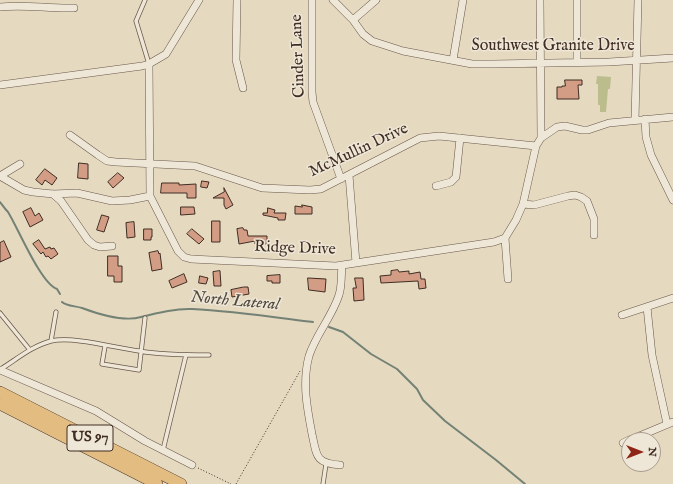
<!DOCTYPE html>
<style>
body{margin:0}
#map{position:relative;width:673px;height:484px;overflow:hidden;background:#e5d9c0;font-family:"IM FELL English",serif}
canvas{display:block}
.north{position:absolute;left:621px;top:432px;width:40px;height:40px;box-sizing:border-box;background:#eee6d6;border:1px solid #a89c8e;border-radius:50%;rotate:90deg;font-size:11px;font-weight:700;line-height:16px;text-align:center;color:#402d23}
.north::after{content:'';display:block;margin:auto;width:14px;height:18px;background:#8f2418;clip-path:polygon(50% 0,100% 100%,50% 72%,0 100%)}
</style>
<div id="map">
<canvas width="673" height="484"></canvas>
<div class="north">N</div>
</div>
<script>
const ctx = document.querySelector('canvas').getContext('2d');
ctx.lineJoin = 'round';
function fillPath(path, color) {
  ctx.fillStyle = color;
  ctx.fill(path, 'evenodd');
}
function trace(path, color, width, dash) {
  ctx.strokeStyle = color;
  ctx.lineWidth = width;
  ctx.lineCap = dash ? 'butt' : 'round';
  ctx.setLineDash(dash || []);
  ctx.stroke(path);
}
function label(font, color, halo, rows, align = 'center') {
  ctx.font = font + ' "IM FELL English",serif';
  ctx.lineWidth = 3;
  ctx.setLineDash([]);
  ctx.textBaseline = 'middle';
  ctx.strokeStyle = halo;
  ctx.fillStyle = color;
  for (const [text, x, y, turn = 0] of rows) {
    ctx.save();
    ctx.translate(x, y);
    ctx.rotate((+turn || 0) * Math.PI / 180);
    ctx.textAlign = isNaN(turn) ? turn : align;
    if (halo) ctx.strokeText(text, 0, 0);
    ctx.fillText(text, 0, 0);
    ctx.restore();
  }
}
const green = new Path2D(`
 M597,76L611,77L610,89H608L606,112H600V105H598V84H596Z`);
const stream = new Path2D(`
 M0,202C3,206 5,209 8,212C18,228 41,284 57,289L60,294
 M62,302C66,306 76,306 82,308C98,314 124,322 141,317C156,313 177,308 192,309C232,311 273,317 313,322
 M329,327L343,332L371,354L397,369L417,389L423,400L445,421L496,460L525,484`);
const building = new Path2D(`
 M565,80H582V85H578L579,99H557V87H562V86H565Z
 M79,163L88,164V179L78,178Z
 M45,169L57,178L52,185L45,180L42,185L36,180Z
 M118,173L124,178L113,188L108,182Z
 M202,181L209,182L207,188L201,187Z
 M162,183H179V185L196,184V198H187V193H161Z
 M224,188L233,205L226,209L224,205V198H213L224,192Z
 M302,205L312,207V214H295V206L302,207Z
 M181,207H194L195,214L181,215Z
 M31,208L35,216L39,213L43,220L30,227L23,212Z
 M268,208L275,210L274,213H286L285,220H278V218L263,215V213H267Z
 M102,215L109,217L104,232L97,230Z
 M212,221H220V242H212Z
 M134,222L135,237L127,238L126,223Z
 M243,228L244,230H247L248,236H267V244H255V241L239,244L237,229Z
 M144,229H152V237H151V240H144Z
 M192,229L204,239L199,244L187,234Z
 M39,240L45,249L50,247L51,249L54,248L58,254L51,259L48,256L46,257L43,252L41,254L33,244Z
 M4,241L11,257L0,262V243Z
 M158,251L159,254L160,253L162,269L152,271L149,253Z
 M108,256H118V266H122V282H114V276H108Z
 M398,270L399,272L409,271V274L420,272L421,279H425L426,288L419,289L418,281L381,283L380,276L391,275V271Z
 M220,271L221,286H214L213,272Z
 M184,274L187,282L172,288L169,281Z
 M280,275V283H272V281H267V276Z
 M200,276L208,278L206,284L199,283Z
 M308,278L326,279L325,292L309,290Z
 M355,278H363L364,300L354,301L353,288H356Z
 M244,287H248L249,294L232,297L231,290Z`);
const path = new Path2D(`
 M198,468L231,484
 M236,484L300,371`);
const service = new Path2D(`
 M145,0L136,21L149,64
 M0,313L30,350
 M51,341L56,312
 M105,346L102,364L139,370L145,318
 M1,369C17,359 32,346 51,341C74,336 115,348 139,351C162,355 186,355 209,355
 M163,450L186,355
 M323,484L326,464`);
const minor = new Path2D(`
 M237,0L236,60L243,88
 M312,0V92L313,102L341,179
 M333,0L353,20L363,34L372,41L403,51L472,64H493L609,62L673,58
 M577,0V62
 M0,7C25,4 49,9 74,8
 M353,20L376,0
 M453,60L463,0
 M149,64L150,196L178,251L184,257L191,259L336,266L494,242L505,238
 M0,85L142,66L149,64L166,54L199,0
 M645,119L646,137L651,155L673,200
 M635,120L638,0
 M70,135L98,155L107,161L116,162L195,166L262,188L310,190L321,189L420,138L439,136L536,146
 M541,138L557,127L565,126L582,130H588L609,123L673,117
 M349,175L356,263
 M0,176L24,190L33,192L53,194L77,193L112,201L130,200L150,196
 M0,176L20,164
 M436,186L451,182L456,177L460,138
 M53,194L61,201L88,240L94,245L100,247L112,246
 M523,204L534,205L568,196L575,195L581,197L587,201L594,219V235
 M508,279L505,238L516,220L523,204L536,146L541,138L540,0
 M647,307L652,355L667,424
 M622,315L673,298
 M0,370L96,411L145,441L192,465
 M630,440L673,422
 M623,443L629,440
 M340,465C315,463 317,456 312,434C307,408 302,382 309,356C316,334 332,317 339,295C342,286 341,275 342,265`);
const trunk = new Path2D(`
 M0,392L181,484
 M0,404L157,484`);
const shields = [
 [90,438,46]
];
const shieldNames = [
 ["US 97",90,438]
];
const streetNames = [
 ["Southwest Granite Drive",553,47],
 ["Cinder Lane",299,56,-92],
 ["McMullin Drive",359,151,-25],
 ["Ridge Drive",295,249,2]
];
const waterNames = [
 ["North Lateral",235,302,5]
];
fillPath(green, '#bcbd8d');
trace(stream, '#748275', 2);
fillPath(building, '#d39c85');
trace(building, '#402d23', 1);
trace(service, '#69584a', 5);
trace(minor, '#69584a', 8);
trace(trunk, '#402d23', 12);
trace(path, '#402d23', 1, [1, 2]);
trace(service, '#eee6d6', 3.5);
trace(minor, '#eee6d6', 7);
trace(trunk, '#e2bc80', 11);
for (const [x, y, w] of shields) {
  const box = new Path2D();
  box.roundRect(x - w / 2, y - 13, w, 26, 3);
  ctx.fillStyle = '#eee6d6';
  ctx.fill(box);
  trace(box, '#402d23', 1);
}
label('bold 15px', '#402d23', null, shieldNames);
label('16px', '#402d23', '#eee6d6', streetNames);
label('italic 17px', '#51493e', '#eee6d6', waterNames);
</script>
